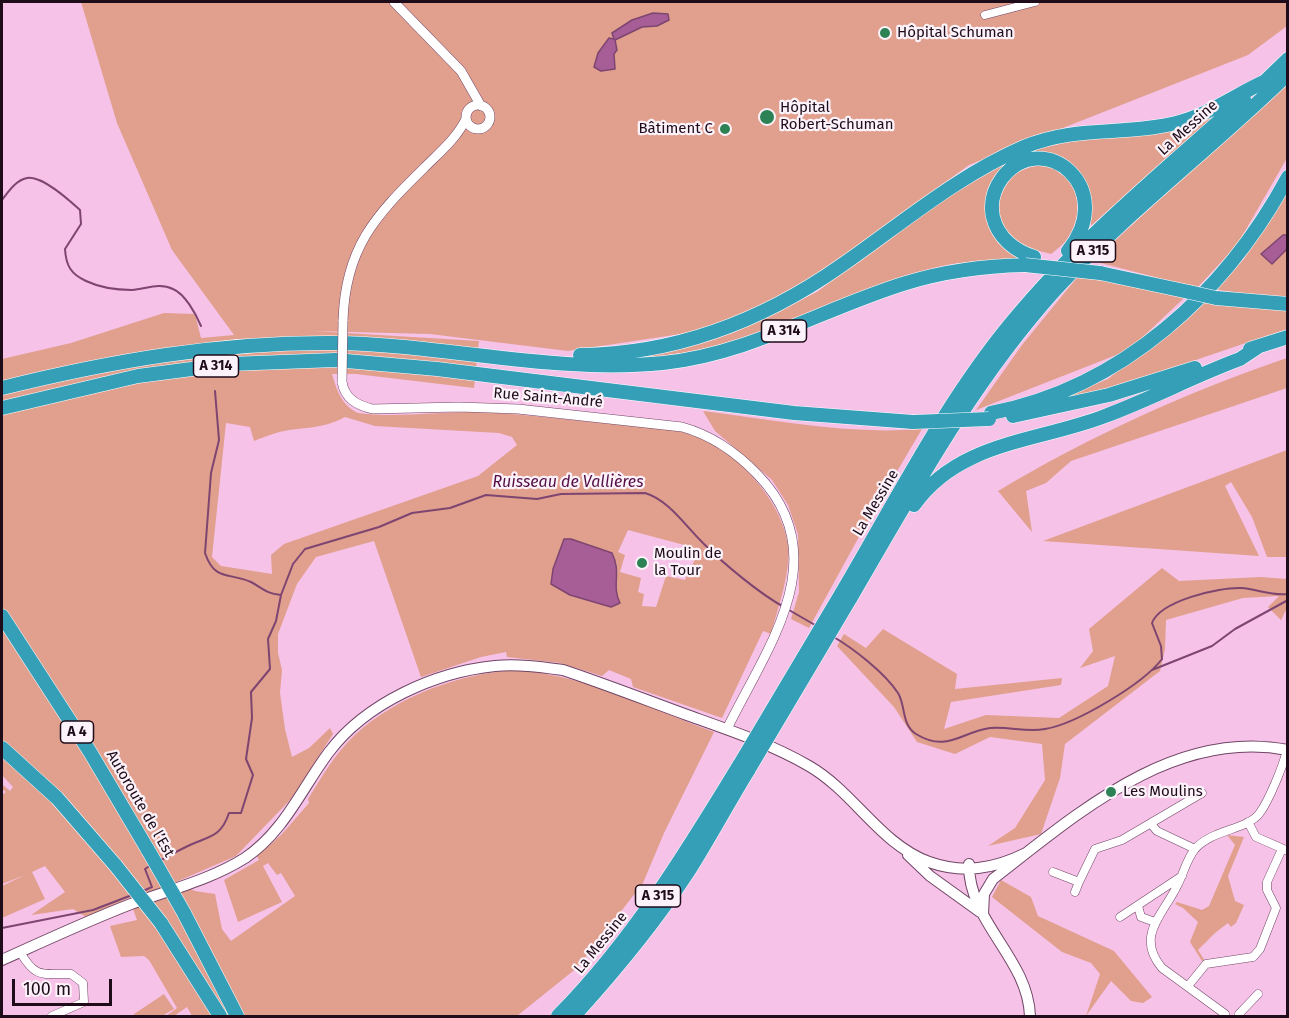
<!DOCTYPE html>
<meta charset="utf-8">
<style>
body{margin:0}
#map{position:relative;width:1289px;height:1018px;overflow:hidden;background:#f6c2e8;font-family:"Fira Sans",sans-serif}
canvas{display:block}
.frame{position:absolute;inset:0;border:3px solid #1e0c1a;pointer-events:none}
.scale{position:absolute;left:12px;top:979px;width:100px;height:27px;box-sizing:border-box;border:3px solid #1e0c1a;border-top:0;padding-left:8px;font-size:18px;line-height:21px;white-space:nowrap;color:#1e0c1a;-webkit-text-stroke:4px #fcf2f9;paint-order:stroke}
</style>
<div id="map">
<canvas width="1289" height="1018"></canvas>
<div class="frame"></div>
<div class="scale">100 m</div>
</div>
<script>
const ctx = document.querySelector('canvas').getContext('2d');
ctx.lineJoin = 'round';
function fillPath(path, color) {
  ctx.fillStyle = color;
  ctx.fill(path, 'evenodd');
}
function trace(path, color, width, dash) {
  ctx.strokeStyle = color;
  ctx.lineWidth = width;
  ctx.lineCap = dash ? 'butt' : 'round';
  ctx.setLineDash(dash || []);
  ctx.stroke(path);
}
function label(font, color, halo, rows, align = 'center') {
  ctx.font = font + ' "Fira Sans",sans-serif';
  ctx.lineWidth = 4.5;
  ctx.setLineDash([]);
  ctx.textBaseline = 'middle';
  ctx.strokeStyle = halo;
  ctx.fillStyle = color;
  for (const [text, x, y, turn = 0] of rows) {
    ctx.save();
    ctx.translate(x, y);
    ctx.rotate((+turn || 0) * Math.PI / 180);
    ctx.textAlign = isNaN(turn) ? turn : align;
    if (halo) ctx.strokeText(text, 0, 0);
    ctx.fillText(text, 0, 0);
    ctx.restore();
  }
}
const green = new Path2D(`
 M81,2H1287V26L1248,55L969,165L802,286L707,330L568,351L430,334L313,331L479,341L474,388L356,374H332C337,391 342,406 358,413C396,418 434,412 472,412C516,413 560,419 603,423C633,426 665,426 693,435C735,449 782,500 788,545C791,573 778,607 771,634L763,631L722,718L633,687L631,679L609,670L602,676L560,663L507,657L506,652L481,657L421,677L374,541L316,557L297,584L278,634V653L282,670L280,693L285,729L292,757L309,748L330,728L333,734L291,799L236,856L176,882L195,891L215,894L222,929L231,941L295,896L281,873L277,875L268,863L263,866L282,902L238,922L224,880L259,860L257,856L282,834L309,803L308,799C320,780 331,760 347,743C385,702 450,676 505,671C527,669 552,675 573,680C621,693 667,715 714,732L664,833L643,883L578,967L517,1016H192L187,1007L174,1016H166L177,1008L149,960L144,956L121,957L110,926L137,920L129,898L86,917L73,909L31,915L65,892L45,866L32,872L45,899L2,918V886L25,875L2,884V795L6,792L2,789V784L10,791L13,787L2,775V359L71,343L164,313L195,314L201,338L234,335L172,250L117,123ZM345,417L375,426L499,433L512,437L517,445L478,476L284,544L271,555L272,574L221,566L212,557L226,423L250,427L254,441C261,438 269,435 276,433C300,426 319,431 345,417ZM628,530L688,546L687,552L696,557L685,580L666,576L656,607L642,606L644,594L638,592L641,578L620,572L625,555L618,552Z
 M1287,81V158L1237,245L1197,288L1093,261Z
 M1217,113L1092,225L1087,222L1084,184L1032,155L987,203L1026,259C994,260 961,260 930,269C830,295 737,359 630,357L732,333L817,292L931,205L980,174L1043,144Z
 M1041,164C1079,169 1088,214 1065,242C1061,246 1056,250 1051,254C1036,250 1020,247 1008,236C1000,228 999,220 999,210C998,177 1013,172 1041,164Z
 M1287,186V298L1262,297L1214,289L1244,259Z
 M1079,275L1114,280L1184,298L1129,350L976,410L1022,345Z
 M1201,303L1287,308V329L1128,383L1050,402L1108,379Z
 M1287,358V388L1071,461L1046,483L1026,491L1032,532L998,491C1088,437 1187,392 1287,358Z
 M703,411C776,420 848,435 922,429L866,524L809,628L791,619L799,592L798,534L788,505L772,480L715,431Z
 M1287,450V557H1267L1252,517L1231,482L1225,486L1259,556L1043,541Z
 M1162,568L1179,581L1261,577L1287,579V608L1281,620L1268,607L1279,596L1243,598L1166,620L1165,649L1160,671L1065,744L1060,778L1041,834L988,846L1015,828L1045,780L1042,744L990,737L955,754L917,742L894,707L837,646L844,634L866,648L883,629L957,674L955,689L1062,678L1061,685L951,702L944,729L986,715L1059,718L1108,686L1115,656L1080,668L1093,651L1089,629Z
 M1227,835L1244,837L1228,876L1235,901L1244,905L1236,923L1231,927L1228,923L1215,933L1198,950L1205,961H1202L1190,942L1198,922L1183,908L1175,904L1177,902L1202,910L1209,906L1235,845Z
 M1001,880L1031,897L1038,916L1114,951L1152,997L1143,1003L1131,1001L1111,981L1086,1016L1100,974L1091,963L1062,952L992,897Z
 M164,994L174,1009L162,1016H135L134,1014Z`);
const water = new Path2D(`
 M653,13L668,14L669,20L657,26L642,27L615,40L617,50L614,54L615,69L601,71L594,67L598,53L609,38L614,39L612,33L632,20Z
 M1283,235H1287V249L1272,264L1261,254Z
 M564,539H571L612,553C622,573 611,585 620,603L611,607L570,595L551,584L553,569Z`);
const stream = new Path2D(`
 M2,200C8,192 16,180 27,178C42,175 70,201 80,210L81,224L65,249C66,266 71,274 86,281C101,288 115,290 132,290C146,289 159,282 173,289C185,294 196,314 201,326
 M215,391L219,440L211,473L205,553C215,582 229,572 251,582C264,589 265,593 281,595L293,564L305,549L379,527L412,513L450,508L486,495L537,499L561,494L645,493C669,500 686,527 704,544C724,564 760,594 784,607
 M789,610L815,625
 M832,636C853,648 885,673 898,693C906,706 901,724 916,734C947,753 961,732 990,728C1009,726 1027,733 1045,729C1076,724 1143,684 1162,659L1161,646L1152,623C1160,601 1219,587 1241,588C1258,589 1270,596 1288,594
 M1152,670L1212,646L1235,629L1288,600
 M159,861C169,856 179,850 190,845C210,836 221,837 229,813H241L253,775L246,759L252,718L251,692L270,669L268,639L276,621L281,595
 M143,891L152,887L145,869L151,865
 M2,928L93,910L132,895`);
const minor = new Path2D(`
 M985,15L1035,2
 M1248,822L1256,837L1288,851
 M1151,824L1157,831L1195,849
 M1053,872L1079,882L1075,892
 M1079,882L1095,849L1122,840L1202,793
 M1138,906L1141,917L1155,922
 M1120,917L1182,876
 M20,952C37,980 42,973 71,974L83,983L84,1002L52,1016
 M1188,986L1206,964L1253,957L1260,949L1276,908L1267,890V882L1282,849
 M1225,1014L1162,968C1135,936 1163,915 1177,886C1183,875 1187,858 1195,849C1211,830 1246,830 1259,814C1269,801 1283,766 1287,750
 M1239,1014L1258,994`);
const tertiary = new Path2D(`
 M394,2L461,71L481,106
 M466 117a12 12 0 1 1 24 0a12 12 0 1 1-24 0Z
 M343,321C345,248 375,216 424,168C440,152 456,139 466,119
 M342,382C345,399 357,405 372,409L459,407L518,409L682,427C711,435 737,453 758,475C838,558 765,650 727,729`);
const secondary = new Path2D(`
 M908,855L930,876L980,912
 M969,864C968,922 1028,958 1030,1016
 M983,914L984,894L993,879C1077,814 1173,728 1288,750
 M2,960C44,941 87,921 131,904C169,890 210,880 245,858C284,832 302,788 329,752C366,703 435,672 495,666C518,664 540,667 563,670C605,684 646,700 687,715C729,730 771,744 809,766C854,792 880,844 929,862C963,874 994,869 1026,853`);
const motorway = new Path2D(`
 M1259,87L1288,59
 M1034,257C1015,251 998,238 993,217C990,203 994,189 1002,178C1043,126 1119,188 1068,251
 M1100,273L1189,292
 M1216,298L1288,304
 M1250,349L1288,337
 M580,355C677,354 764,320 842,265C901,224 957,176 1024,147C1076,125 1124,136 1176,123C1209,115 1235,95 1266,81
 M2,388C111,361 220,342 333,343C443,344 553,374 663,363C750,354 824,308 906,283C945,271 984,266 1025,265
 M2,408L138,376L230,364L335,360L437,369L794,413L913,422
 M991,413C1122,388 1226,292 1288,177
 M1013,416L1109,395L1195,368
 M914,505C959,441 1038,442 1105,416C1151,399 1194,376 1240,359L1258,347
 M841,594C895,503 944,404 1012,322C1080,239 1165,170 1244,99
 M850,599C912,493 972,382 1055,290C1127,212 1212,148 1288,74
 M2,616L90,752L148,850
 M2,748L57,798L116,866
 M184,913L237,1016
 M161,923L220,1016
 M558,1016C632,941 686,853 740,764
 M574,1016C615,971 654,924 688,872C709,839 728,803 749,769`);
const tertiaryBridge = new Path2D(`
 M342,382L343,321`);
const motorwayBridge = new Path2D(`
 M1025,265L1100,273
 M1189,292L1216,298
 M913,422L989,419
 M740,764L841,594
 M749,769L850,599
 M148,850L184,913
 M116,866L161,923`);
const markers = [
 [885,33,6,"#2d8255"],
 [767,117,8,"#2d8255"],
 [725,129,6,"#2d8255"],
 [642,563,6,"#2d8255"],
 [1111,792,6,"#2d8255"]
];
const shields = [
 [1093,251,45],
 [784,331,45],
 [216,366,45],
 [77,732,33],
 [658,896,45]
];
const shieldNames = [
 ["A 315",1093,251],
 ["A 314",784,331],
 ["A 314",216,366],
 ["A 4",77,732],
 ["A 315",658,896]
];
const poiNames = [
 ["Hôpital Schuman",897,33],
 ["Hôpital",780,108],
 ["Robert-Schuman",780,125],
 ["Bâtiment C",713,129,"right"],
 ["Moulin de",654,554],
 ["la Tour",654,571],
 ["Les Moulins",1123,792]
];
const streetNames = [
 ["La Messine",1188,128,-42],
 ["Rue Saint-André",548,398,5],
 ["La Messine",876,503,-59],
 ["Autoroute de l’Est",140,804,60],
 ["La Messine",601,943,-51]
];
const waterNames = [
 ["Ruisseau de Vallières",568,483]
];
fillPath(green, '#e19f8d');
fillPath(water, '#a75e96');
trace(water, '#7e4571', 1.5);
trace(stream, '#7e4571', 2);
trace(minor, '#714566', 9);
trace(tertiary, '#714566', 10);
trace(secondary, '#714566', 12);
trace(motorway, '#fff', 15);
trace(minor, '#fff', 8);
trace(tertiary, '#fff', 9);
trace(secondary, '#fff', 10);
trace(motorway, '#359fb8', 14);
trace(tertiaryBridge, '#714566', 10, []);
trace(motorwayBridge, '#fff', 15, []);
trace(tertiaryBridge, '#fff', 9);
trace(motorwayBridge, '#359fb8', 14);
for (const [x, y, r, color] of markers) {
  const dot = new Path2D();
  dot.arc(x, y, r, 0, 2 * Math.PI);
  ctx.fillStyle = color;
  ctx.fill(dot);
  trace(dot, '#fcf2f9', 2);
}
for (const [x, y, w] of shields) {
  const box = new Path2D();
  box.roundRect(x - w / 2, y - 11, w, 22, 4.5);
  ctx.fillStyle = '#fcf2f9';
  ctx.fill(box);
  trace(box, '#1e0c1a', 1.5);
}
label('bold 14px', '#1e0c1a', null, shieldNames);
label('15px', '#1e0c1a', '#fcf2f9', poiNames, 'left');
label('15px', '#1e0c1a', '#fcf2f9', streetNames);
label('italic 16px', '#530e47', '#fcf2f9', waterNames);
</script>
